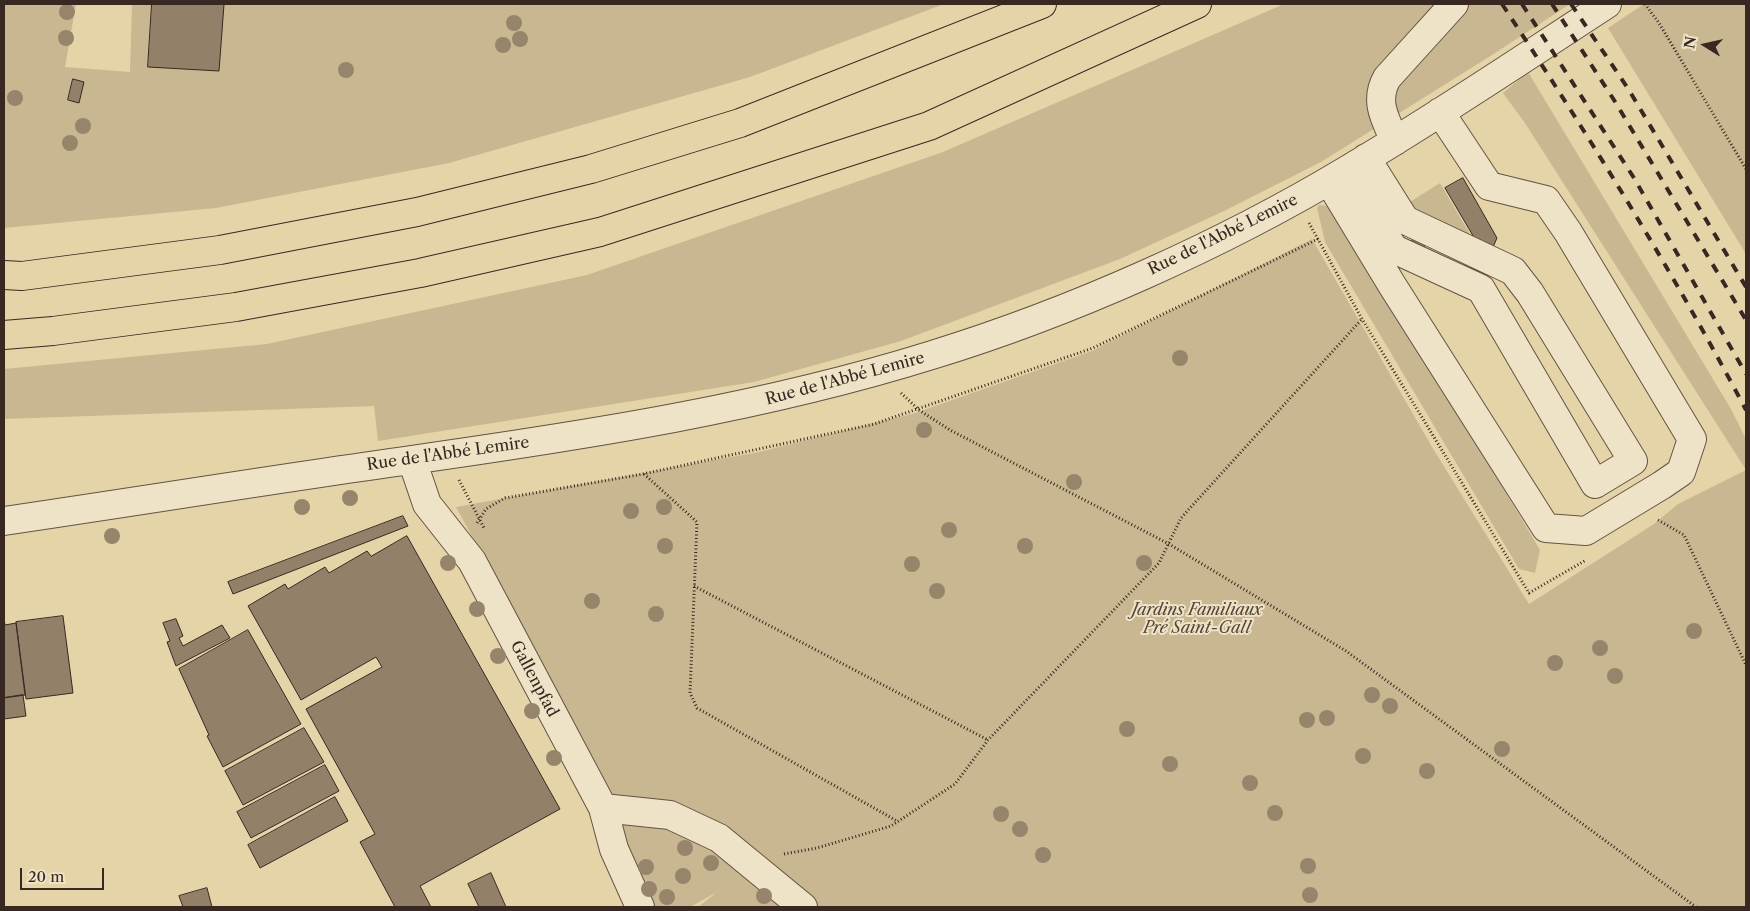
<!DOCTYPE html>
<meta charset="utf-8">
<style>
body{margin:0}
#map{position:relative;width:1750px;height:911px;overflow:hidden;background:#e5d4a8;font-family:"Libre Caslon Text",serif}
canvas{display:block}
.frame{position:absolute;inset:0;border:5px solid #392822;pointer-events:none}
.north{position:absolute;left:1680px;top:20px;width:50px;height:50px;-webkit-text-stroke:4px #eee3c6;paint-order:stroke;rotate:280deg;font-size:14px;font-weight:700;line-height:20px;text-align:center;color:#392822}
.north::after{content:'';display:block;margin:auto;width:18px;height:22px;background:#392822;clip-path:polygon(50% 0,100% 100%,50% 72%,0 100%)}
.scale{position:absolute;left:20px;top:868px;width:84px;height:22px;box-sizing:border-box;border:2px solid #392822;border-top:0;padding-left:6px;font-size:15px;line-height:18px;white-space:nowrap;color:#392822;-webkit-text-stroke:4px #eee3c6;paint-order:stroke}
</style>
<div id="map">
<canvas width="1750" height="911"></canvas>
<div class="frame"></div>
<div class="north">N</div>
<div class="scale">20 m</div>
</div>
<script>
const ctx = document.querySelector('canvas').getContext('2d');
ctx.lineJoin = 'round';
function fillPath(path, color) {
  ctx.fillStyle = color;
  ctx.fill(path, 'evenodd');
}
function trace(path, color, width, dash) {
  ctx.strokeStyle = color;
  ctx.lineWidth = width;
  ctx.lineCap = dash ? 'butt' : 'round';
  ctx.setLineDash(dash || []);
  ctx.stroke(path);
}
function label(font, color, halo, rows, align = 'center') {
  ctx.font = font + ' "Libre Caslon Text",serif';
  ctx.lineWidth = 4;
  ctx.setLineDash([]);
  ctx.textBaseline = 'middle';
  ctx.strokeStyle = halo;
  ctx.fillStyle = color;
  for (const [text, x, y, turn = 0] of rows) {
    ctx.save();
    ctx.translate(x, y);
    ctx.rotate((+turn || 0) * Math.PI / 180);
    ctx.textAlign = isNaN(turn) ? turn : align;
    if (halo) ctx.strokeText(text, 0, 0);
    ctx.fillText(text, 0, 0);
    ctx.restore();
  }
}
const green = new Path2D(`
 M4,4H76L65,67L130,72L132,4H944L750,77L449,163L216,208L4,228Z
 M1284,4H1570L1492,55L1321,162L1224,211L1120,259L901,341L754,382L378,441L374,406L4,419V369L267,344L587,275L943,152Z
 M1644,4H1746V254L1608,28Z
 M1528,72L1731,409L1746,439V470L1525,123L1503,93Z
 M1440,183L1473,239L1419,216L1410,202Z
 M1319,205L1328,206L1340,215L1540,550L1535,573L1519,569L1325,242L1317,208Z
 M1312,239L1432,447L1529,604L1654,524L1678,504L1746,470V907H698L717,892L690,907H633L605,846L628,822L456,507L759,452L915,413L1092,351Z`);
const building = new Path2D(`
 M152,4H224L219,71L148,67Z
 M73,79L84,82L79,103L68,100Z
 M1463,178L1497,238L1493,247L1479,246L1445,188Z
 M1413,239L1425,244L1422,253L1409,248Z
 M403,516L408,526L233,594L228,582Z
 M407,536L560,809L420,886L431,907H395L360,842L375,834L306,709L382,667L376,657L301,700L248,606L285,584L288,589L325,567L329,573L367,551L371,556Z
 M63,616L73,693L26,699L16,622Z
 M4,618L5,625L16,623L25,695L4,698Z
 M176,619L183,636L179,638L183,646L222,625L230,638L176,666L167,642L170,641L163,623Z
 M248,630L301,724L223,767L207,736L209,735L179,669Z
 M23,695L26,716L4,719V698Z
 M304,728L324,762L243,805L225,771Z
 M325,765L339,791L251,838L237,812Z
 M335,797L348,821L260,868L248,845Z
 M491,873L506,907H479L468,884Z
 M207,888L212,907H183L179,896Z`);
const path = new Path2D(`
 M1645,4L1659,23L1746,169
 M1309,223L1362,319L1529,593L1586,560
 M901,393L919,410L950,430L1169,544L1346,651L1696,907
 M644,474L697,522L690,693L697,708L897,821
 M459,480L484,528
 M1658,520L1684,535L1746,665
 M477,523L486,509L505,498L643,474L874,424L1093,348L1318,239
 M694,586L988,740
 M784,854L817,848L891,826L955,784L988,740L1159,563L1181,518L1362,319`);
const minor = new Path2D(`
 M1395,141C1385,119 1374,101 1387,78L1454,4
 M1329,181L1392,285L1546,528L1586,531L1662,485L1681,472L1692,439L1568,232L1546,200L1489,186L1440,112
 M1356,190L1394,249L1481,289L1595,484L1633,461L1530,293L1513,271L1405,220L1366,158
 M412,460L427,504L472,561L603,808L614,849L640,907
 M4,521C140,501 275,479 411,460C587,435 762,408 932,355C1072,312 1222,245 1347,170C1435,118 1521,60 1607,4
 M603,808L670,815L719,838L803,907`);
const highway = new Path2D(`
 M4,275L22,276L220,250L417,212L591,169L740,123L1042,4
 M4,335L53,331L236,307L420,273L600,232L929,126L1197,4`);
const rail = new Path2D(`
 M1502,4C1589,136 1672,270 1746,410
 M1522,4L1634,178L1746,374
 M1552,4L1614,100L1746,320
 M1571,4L1629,90L1746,287`);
const trees = [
 [67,12],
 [514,23],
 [66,38],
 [520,39],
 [503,45],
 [346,70],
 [15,98],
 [83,126],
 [70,143],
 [1180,358],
 [924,430],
 [1074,482],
 [350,498],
 [302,507],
 [664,507],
 [631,511],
 [949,530],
 [112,536],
 [665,546],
 [1025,546],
 [448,563],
 [1144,563],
 [912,564],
 [937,591],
 [592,601],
 [477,609],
 [656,614],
 [1694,631],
 [1600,648],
 [498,656],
 [1555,663],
 [1615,676],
 [1372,695],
 [1390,706],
 [532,711],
 [1327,718],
 [1307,720],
 [1127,729],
 [1502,749],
 [1363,756],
 [554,758],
 [1170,764],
 [1427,771],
 [1250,783],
 [1275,813],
 [1001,814],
 [1020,829],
 [685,848],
 [1043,855],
 [711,863],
 [1308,866],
 [646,867],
 [683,876],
 [649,889],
 [1310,895],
 [764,896],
 [667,897]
];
const streetNames = [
 ["Rue de l'Abbé Lemire",1223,235,-26],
 ["Rue de l'Abbé Lemire",845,379,-15],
 ["Rue de l'Abbé Lemire",448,454,-8],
 ["Gallenpfad",534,679,62]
];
const parkNames = [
 ["Jardins Familiaux",1197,610],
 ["Pré Saint-Gall",1197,628]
];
fillPath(green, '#c8b791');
fillPath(building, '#928168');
trace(building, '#392822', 1);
trace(minor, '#645344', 30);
trace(highway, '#392822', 30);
trace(path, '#392822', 3, [1, 2.5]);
trace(minor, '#eee3c6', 28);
trace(highway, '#e5d4a8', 28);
trace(rail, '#392822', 4, [9, 9]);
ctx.fillStyle = '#96856a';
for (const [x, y] of trees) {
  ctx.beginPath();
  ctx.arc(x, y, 8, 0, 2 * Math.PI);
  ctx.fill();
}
label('16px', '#392822', '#eee3c6', streetNames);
label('italic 16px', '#564538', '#eee3c6', parkNames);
</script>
